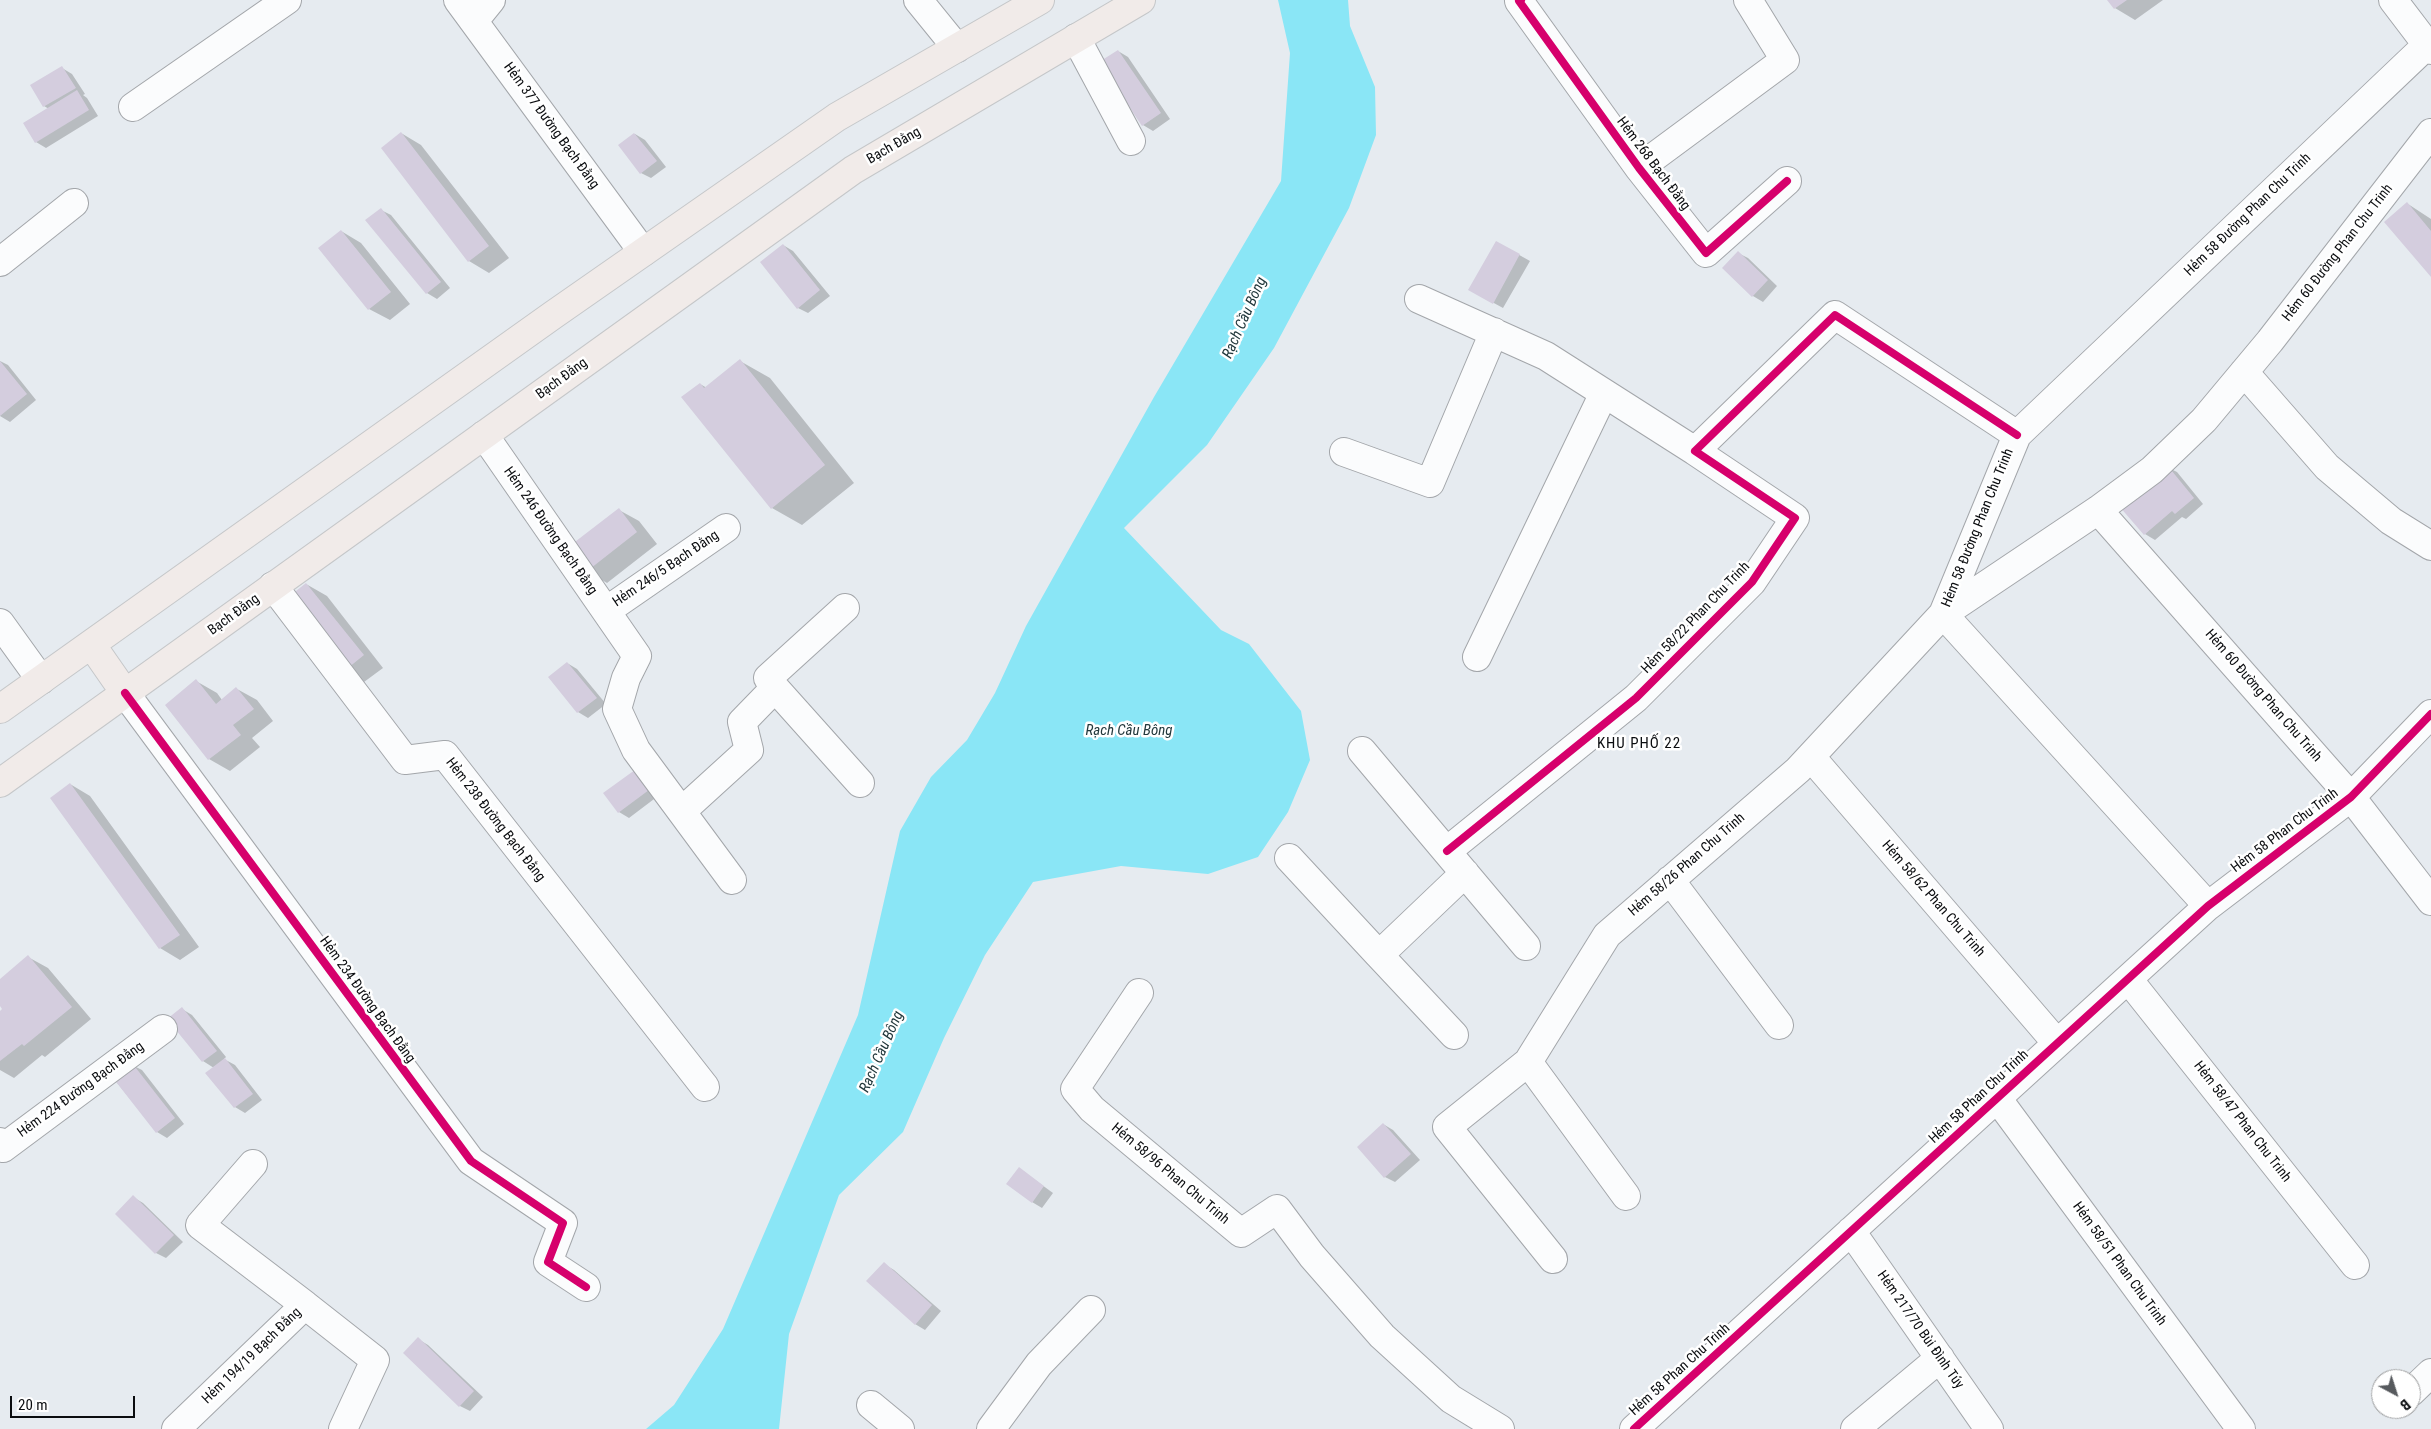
<!DOCTYPE html>
<meta charset="utf-8">
<style>
body{margin:0}
#map{position:relative;width:2431px;height:1429px;overflow:hidden;background:#e6ebf0;font-family:"Roboto Condensed",sans-serif}
canvas{display:block}
.north{position:absolute;left:2371px;top:1369px;width:50px;height:50px;box-sizing:border-box;background:#fff;border:1px solid #9d9e9f;border-radius:50%;rotate:140deg;font-size:14px;font-weight:700;line-height:20px;text-align:center;color:#0a0c0f}
.north::after{content:'';display:block;margin:auto;width:18px;height:22px;background:#575a5e;clip-path:polygon(50% 0,100% 100%,50% 72%,0 100%)}
.scale{position:absolute;left:10px;top:1396px;width:125px;height:22px;box-sizing:border-box;border:2px solid #0a0c0f;border-top:0;padding-left:6px;font-size:15px;line-height:18px;white-space:nowrap;color:#0a0c0f;-webkit-text-stroke:4px #fff;paint-order:stroke}
</style>
<div id="map">
<canvas width="2431" height="1429"></canvas>
<div class="north">B</div>
<div class="scale">20 m</div>
</div>
<script>
const ctx = document.querySelector('canvas').getContext('2d');
ctx.lineJoin = 'round';
function fillPath(path, color) {
  ctx.fillStyle = color;
  ctx.fill(path, 'evenodd');
}
function trace(path, color, width, dash) {
  ctx.strokeStyle = color;
  ctx.lineWidth = width;
  ctx.lineCap = dash ? 'butt' : 'round';
  ctx.setLineDash(dash || []);
  ctx.stroke(path);
}
function label(font, color, halo, rows, align = 'center') {
  ctx.font = font + ' "Roboto Condensed",sans-serif';
  ctx.lineWidth = 5;
  ctx.setLineDash([]);
  ctx.textBaseline = 'middle';
  ctx.strokeStyle = halo;
  ctx.fillStyle = color;
  for (const [text, x, y, turn = 0] of rows) {
    ctx.save();
    ctx.translate(x, y);
    ctx.rotate((+turn || 0) * Math.PI / 180);
    ctx.textAlign = isNaN(turn) ? turn : align;
    if (halo) ctx.strokeText(text, 0, 0);
    ctx.fillText(text, 0, 0);
    ctx.restore();
  }
}
const water = new Path2D(`
 M1278,0H1348L1350,26L1375,87L1376,135L1349,208L1274,348L1207,445L1124,528L1221,630L1249,644L1301,711L1310,760L1288,812L1258,857L1208,874L1121,866L1033,882L985,955L944,1038L903,1132L839,1195L789,1334L779,1429H646L674,1405L723,1329L858,1015L900,831L931,777L967,740L995,693L1026,626L1154,397L1281,181L1290,53Z`);
const shadow = new Path2D(`
 M2109,0H2163L2135,20L2115,8Z
 M1118,51L1128,57L1170,119L1153,131L1143,125Z
 M62,68L72,74L85,94L83,95L87,98L98,116L46,148L36,142L49,109L44,106Z
 M401,133L421,145L509,258L489,273L469,261Z
 M635,134L645,140L666,167L651,178L641,173Z
 M2408,204L2431,219V276Z
 M381,210L391,215L450,288L437,299L427,293Z
 M341,231L361,243L410,304L390,320L369,309Z
 M1496,242L1530,261L1503,308L1470,290Z
 M783,245L793,251L830,296L808,313L798,308Z
 M1738,253L1748,258L1777,286L1763,302L1753,296Z
 M0,361L8,365L36,400L10,422L0,416Z
 M740,361L770,378L854,483L802,525L772,508L700,384L707,388Z
 M2167,467L2177,472L2203,504L2186,519L2182,517L2155,540L2145,534Z
 M619,510L639,521L657,544L607,583L587,571Z
 M306,584L327,596L383,668L364,682L344,671Z
 M567,663L577,669L606,704L588,718L578,712Z
 M196,681L217,693L222,700L237,689L257,700L273,721L252,738L260,747L230,771L209,759L166,705Z
 M639,769L662,793L629,818L619,812L605,793Z
 M70,784L90,796L199,947L180,960L160,948Z
 M28,957L48,968L91,1019L45,1057L42,1055L14,1078L0,1070V1013L4,1009L0,1004V980Z
 M182,1009L192,1015L226,1057L224,1059L235,1065L262,1100L245,1113L235,1107L207,1073L214,1068L203,1061Z
 M132,1065L142,1070L184,1124L167,1138L157,1132L114,1079Z
 M1383,1124L1393,1130L1420,1160L1395,1182L1385,1177Z
 M1020,1169L1053,1193L1042,1208L1032,1202Z
 M133,1197L143,1203L183,1242L166,1258L156,1253Z
 M884,1264L894,1270L941,1311L925,1330L915,1324Z
 M418,1339L428,1345L483,1397L470,1411L460,1406Z`);
const building = new Path2D(`
 M2107,0H2127L2114,9Z
 M1118,50L1161,113L1142,126L1099,62Z
 M62,66L76,88L43,107L30,85Z
 M77,90L89,110L35,143L23,123Z
 M401,132L489,246L468,262L381,148Z
 M634,133L657,161L640,174L618,145Z
 M2407,202L2431,231V277L2384,222Z
 M381,208L441,282L426,294L365,220Z
 M341,230L391,292L368,310L318,248Z
 M1496,241L1520,254L1493,304L1468,290Z
 M783,244L820,290L797,309L760,262Z
 M1738,251L1768,280L1752,297L1722,268Z
 M740,359L825,465L771,509L681,397L700,383L704,388Z
 M0,361L27,394L0,416Z
 M2167,465L2194,498L2175,514L2172,511L2144,535L2119,506Z
 M619,508L637,532L586,572L567,548Z
 M306,583L364,655L343,672L286,599Z
 M567,662L597,698L577,713L548,677Z
 M196,679L216,704L236,687L254,709L233,725L241,735L208,760L165,705Z
 M639,767L653,787L618,813L603,793Z
 M70,783L180,935L159,949L50,798Z
 M28,955L72,1007L24,1046L22,1044L0,1061V1011L2,1009L0,1006V979Z
 M182,1007L217,1051L202,1062L167,1019Z
 M225,1058L253,1094L234,1108L205,1073Z
 M132,1063L175,1118L156,1133L113,1078Z
 M1383,1123L1411,1154L1384,1178L1357,1147Z
 M1019,1167L1044,1186L1032,1203L1006,1184Z
 M133,1195L174,1235L155,1254L115,1214Z
 M884,1262L932,1305L915,1325L866,1281Z
 M418,1337L474,1391L459,1407L403,1353Z`);
const minor = new Path2D(`
 M458,0L643,252
 M918,0L957,48
 M1521,0L1519,1L1639,168L1706,253L1787,181
 M2393,0L2431,50
 M474,21L491,0
 M1076,38L1131,141
 M133,107L287,0
 M1639,168L1785,60L1748,0
 M0,262L74,203
 M1419,299L1546,356L1695,451
 M2244,372L2327,467L2391,521L2431,546
 M484,435L637,656L626,678L617,709L636,750L732,880
 M1344,452L1430,483L1494,332
 M2098,510L2351,797L2431,901
 M273,586L405,760L445,755L705,1087
 M606,611L726,528
 M1943,614L2017,435L2427,45
 M1943,614L2208,906
 M0,623L41,680
 M1477,657L1604,393
 M775,688L860,783
 M125,693L471,1161L563,1223L548,1262L586,1287
 M1362,751L1526,946
 M1811,757L2056,1042
 M682,811L749,750L742,722L775,688L768,678L845,608
 M1447,851L1636,698L1752,582L1795,518L1695,451L1835,315L2017,435
 M1289,858L1379,955L1465,873
 M1670,880L1779,1025
 M1379,955L1454,1035
 M2128,979L2355,1265
 M1139,993L1075,1089L1092,1109L1241,1233L1277,1209L1312,1256L1382,1336L1451,1399L1500,1429
 M1528,1062L1626,1196
 M1997,1098L2241,1429
 M0,1142L3,1148L163,1029
 M1851,1231L1989,1429
 M1553,1259L1447,1127L1528,1062L1607,935L1798,770L1943,614L2098,510L2152,470L2204,420L2270,341L2431,133
 M305,1305L375,1360L343,1429
 M2411,1392L2431,1373
 M871,1405L900,1429
 M176,1429L305,1305L200,1225L253,1164
 M991,1429L1039,1364L1091,1310
 M1634,1429L2208,906L2351,797L2431,714
 M1855,1429L1940,1358`);
const major = new Path2D(`
 M91,644L125,693
 M0,709L553,315L837,117L1040,0
 M0,783L853,170L1141,0`);
const cycleway = new Path2D(`
 M1521,0L1519,1L1639,168L1706,253L1787,181
 M125,693L471,1161L563,1223L548,1262L586,1287
 M1447,851L1636,698L1752,582L1795,518L1695,451L1835,315L2017,435
 M1634,1429L2208,906L2351,797L2431,714`);
const streetNames = [
 ["Hẻm 377 Đường Bạch Đằng",551,126,54],
 ["Bạch Đằng",894,146,-30],
 ["Hẻm 268 Bạch Đằng",1653,164,53],
 ["Hẻm 58 Đường Phan Chu Trinh",2248,215,-44],
 ["Hẻm 60 Đường Phan Chu Trinh",2338,253,-52],
 ["Bạch Đằng",562,379,-36],
 ["Hẻm 58 Đường Phan Chu Trinh",1978,528,-68],
 ["Hẻm 246 Đường Bạch Đằng",550,531,55],
 ["Hẻm 246/5 Bạch Đằng",666,569,-34],
 ["Bạch Đằng",234,615,-36],
 ["Hẻm 58/22 Phan Chu Trinh",1696,618,-46],
 ["Hẻm 60 Đường Phan Chu Trinh",2263,696,49],
 ["Hẻm 238 Đường Bạch Đằng",495,820,52],
 ["Hẻm 58 Phan Chu Trinh",2285,831,-37],
 ["Hẻm 58/26 Phan Chu Trinh",1687,865,-41],
 ["Hẻm 58/62 Phan Chu Trinh",1933,899,49],
 ["Hẻm 234 Đường Bạch Đằng",367,1000,54],
 ["Hẻm 224 Đường Bạch Đằng",81,1090,-36],
 ["Hẻm 58 Phan Chu Trinh",1979,1097,-43],
 ["Hẻm 58/47 Phan Chu Trinh",2242,1122,52],
 ["Hẻm 58/96 Phan Chu Trinh",1170,1174,40],
 ["Hẻm 58/51 Phan Chu Trinh",2119,1264,54],
 ["Hẻm 217/70 Bùi Đình Túy",1920,1330,55],
 ["Hẻm 194/19 Bạch Đằng",252,1356,-44],
 ["Hẻm 58 Phan Chu Trinh",1680,1370,-42]
];
const waterNames = [
 ["Rạch Cầu Bông",1245,318,-66],
 ["Rạch Cầu Bông",1129,731],
 ["Rạch Cầu Bông",882,1052,-66]
];
const neighbourhoodNames = [
 ["KHU PHỐ 22",1639,744]
];
fillPath(water, '#8ae6f6');
fillPath(shadow, '#0003');
fillPath(building, '#d4cdde');
trace(minor, '#a3a6aa', 30);
trace(major, '#c5c7c9', 30);
trace(minor, '#fbfcfd', 28);
trace(major, '#f1ebe9', 28);
trace(cycleway, '#d6006c', 8);
label('14px', '#0a0c0f', '#fff', streetNames);
label('italic 15px', '#22383c', '#fff', waterNames);
ctx.letterSpacing = '1px';
label('15px', '#0a0c0f', '#fff', neighbourhoodNames);
ctx.letterSpacing = '0px';
</script>
